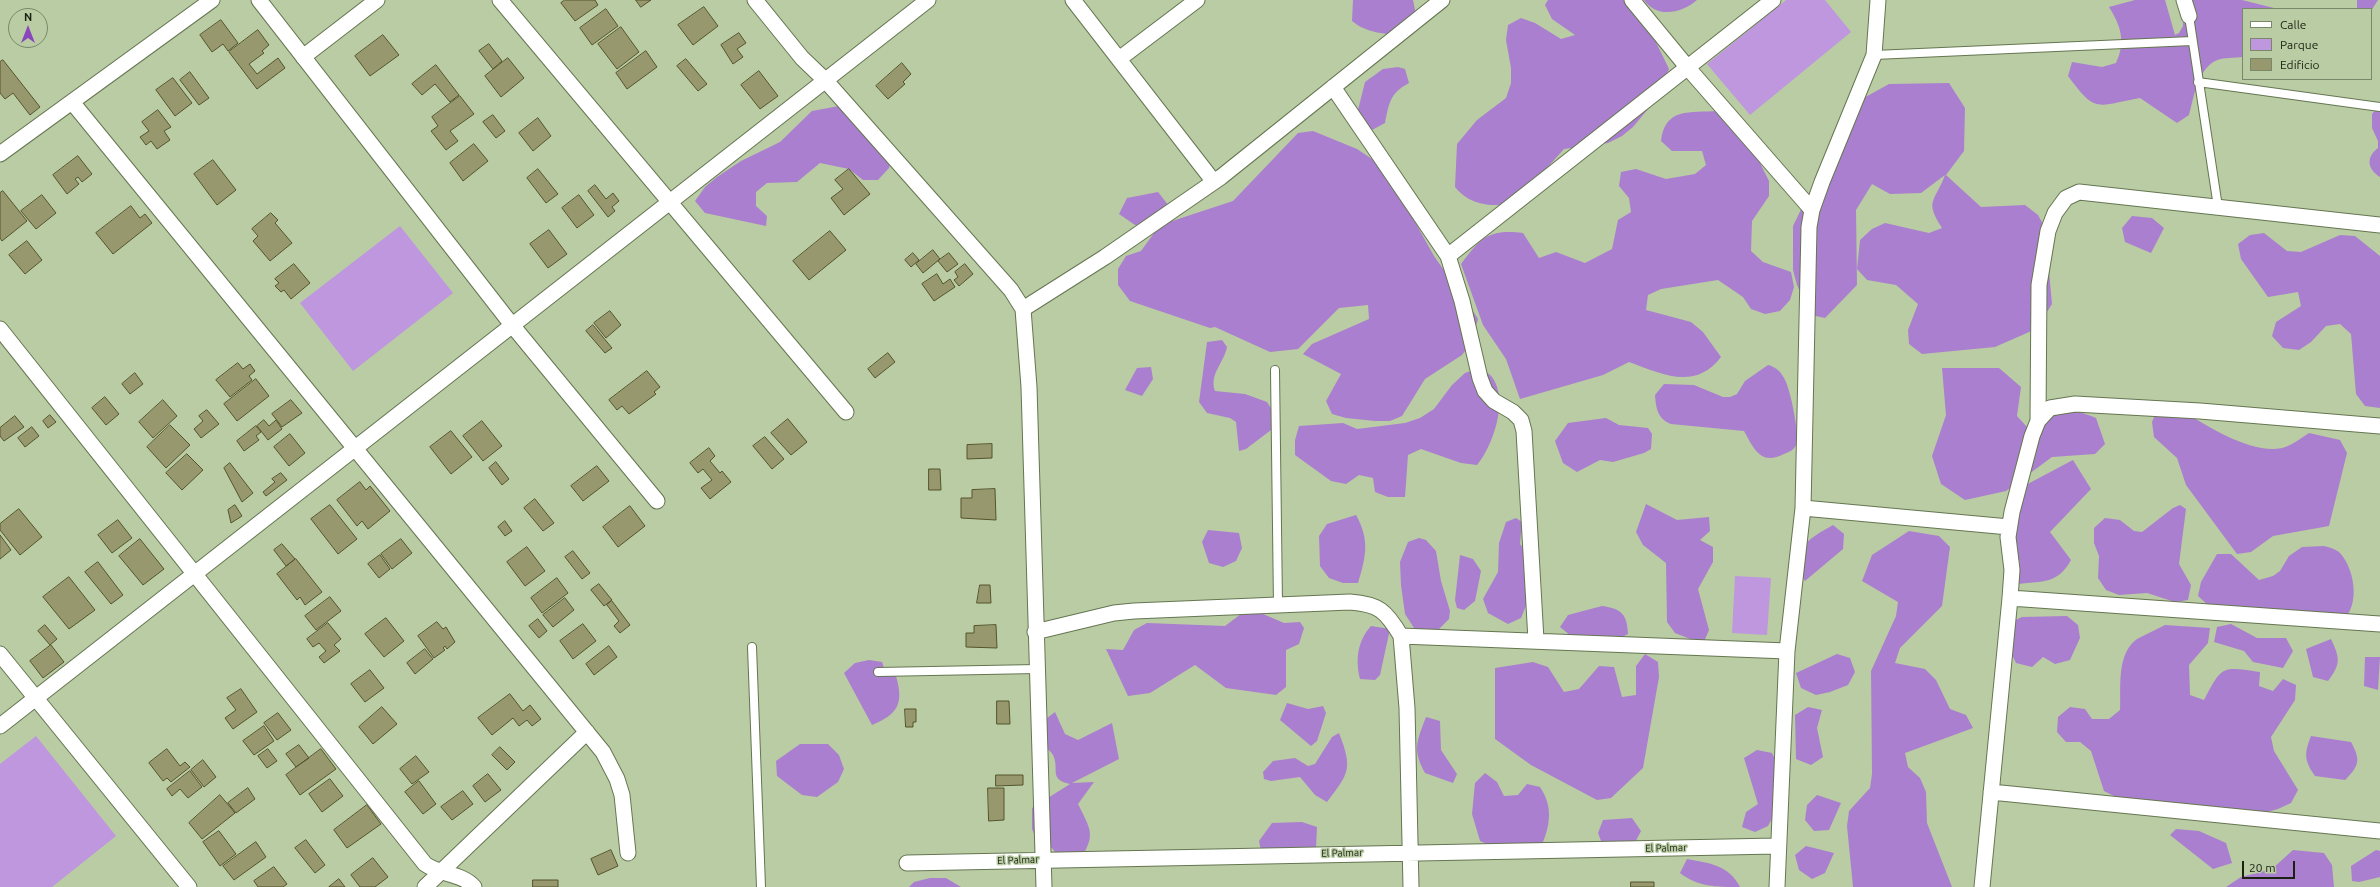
<!DOCTYPE html>
<style>
body{margin:0}
#map{position:relative;width:2380px;height:887px;overflow:hidden;background:#b9cca4;font-family:Ubuntu,sans-serif}
canvas{display:block}
.legend{position:absolute;left:2242px;top:8px;width:130px;height:72px;box-sizing:border-box;background:#b9cca4;border:1px solid #798869;margin:0;padding:5px 7px;list-style:none;font-size:12px;color:#1a2111}
.legend li{display:flex;align-items:center;gap:8px;height:20px}
.legend b{width:20px;border:1px solid #798869}
.north{position:absolute;left:8px;top:8px;width:40px;height:40px;box-sizing:border-box;background:#b9cca4;border:1px solid #798869;border-radius:50%;rotate:0deg;font-size:11px;font-weight:700;line-height:16px;text-align:center;color:#1a2111}
.north::after{content:'';display:block;margin:auto;width:14px;height:18px;background:#8a46ba;clip-path:polygon(50% 0,100% 100%,50% 72%,0 100%)}
.scale{position:absolute;left:2242px;top:861px;width:53px;height:18px;box-sizing:border-box;border:2px solid #1a2111;border-top:0;padding-left:5px;font-size:12px;line-height:14px;white-space:nowrap;color:#1a2111;-webkit-text-stroke:3px #b9cca4;paint-order:stroke}
</style>
<div id="map">
<canvas width="2380" height="887"></canvas>
<ul class="legend">
<li><b style="height:5px;background:#fff"></b>Calle</li>
<li><b style="height:11px;background:#be97df"></b>Parque</li>
<li><b style="height:11px;background:#98986e"></b>Edificio</li>
</ul>
<div class="north">N</div>
<div class="scale">20 m</div>
</div>
<script>
const ctx = document.querySelector('canvas').getContext('2d');
ctx.lineJoin = 'round';
function fillPath(path, color) {
  ctx.fillStyle = color;
  ctx.fill(path, 'evenodd');
}
function trace(path, color, width, dash) {
  ctx.strokeStyle = color;
  ctx.lineWidth = width;
  ctx.lineCap = dash ? 'butt' : 'round';
  ctx.setLineDash(dash || []);
  ctx.stroke(path);
}
function label(font, color, halo, rows, align = 'center') {
  ctx.font = font + ' Ubuntu,sans-serif';
  ctx.lineWidth = 3;
  ctx.setLineDash([]);
  ctx.textBaseline = 'middle';
  ctx.strokeStyle = halo;
  ctx.fillStyle = color;
  for (const [text, x, y, turn = 0] of rows) {
    ctx.save();
    ctx.translate(x, y);
    ctx.rotate((+turn || 0) * Math.PI / 180);
    ctx.textAlign = isNaN(turn) ? turn : align;
    if (halo) ctx.strokeText(text, 0, 0);
    ctx.fillText(text, 0, 0);
    ctx.restore();
  }
}
const green = new Path2D(`
 M1786,0H1825L1851,32L1750,115L1707,64Z
 M400,226L453,293L353,371L300,303Z
 M1735,576L1771,578L1767,635L1732,633Z
 M36,736L116,836L52,887H0V764Z`);
const forest = new Path2D(`
 M1353,0H1413L1416,15L1402,35C1385,34 1366,33 1352,21Z
 M1548,0H1625L1649,28L1669,69L1653,103L1633,127L1622,136L1608,143L1564,149L1545,170L1531,197L1519,206C1494,205 1472,208 1455,187L1457,144L1477,120L1506,98L1511,83V68L1506,40L1508,25L1521,18L1535,23L1561,39L1575,35L1552,19L1545,5Z
 M1644,0H1697C1682,13 1657,19 1644,0Z
 M2135,0H2165L2175,35L2179,33L2183,26V0H2242L2274,8L2243,9V57C2235,58 2223,57 2215,61C2197,71 2194,97 2189,115L2177,123L2140,98C2096,106 2096,114 2068,76L2072,62L2102,67L2116,63C2126,42 2121,26 2109,7Z
 M2357,0H2378L2371,11V9H2357Z
 M1398,67L1405,69L1409,83C1390,93 1389,103 1385,123L1372,130L1358,110L1365,82L1383,69Z
 M1949,83L1965,108L1964,151L1946,175L1981,207L2025,205L2038,215L2045,228L2052,304L2036,329L1995,347L1922,354L1909,344L1908,330L1918,304L1896,285L1867,280L1857,269L1860,240L1872,229L1885,223L1929,233L1942,228C1924,200 1935,202 1945,175L1921,193L1890,194L1872,184L1856,210L1857,285L1825,318L1811,315L1797,285L1793,270V226L1813,185L1834,131L1851,105L1889,84Z
 M2380,104V177C2367,169 2366,157 2378,148V141L2372,128V114Z
 M839,106L893,154L889,168L878,180H863L849,169L820,163L797,182L767,183L756,192V206L767,216L766,226L705,213L695,201L705,187L717,177L741,161L780,142L812,111Z
 M1718,111L1742,127L1769,181V196L1752,221L1751,251L1763,262L1791,272L1794,287L1790,300L1780,311L1765,314L1751,309L1743,297L1718,280L1661,289L1648,295L1646,310L1691,322L1703,332L1721,357C1695,391 1662,374 1629,362L1603,375L1520,399L1506,359L1483,325L1461,264C1481,238 1488,229 1523,233L1539,258L1556,252L1585,263L1612,249L1618,220L1631,212L1629,198L1619,186L1621,172L1636,169L1666,179L1695,174L1706,165L1702,151H1672L1661,141C1665,107 1690,113 1718,111Z
 M1313,131L1357,149L1384,167L1434,256L1443,269L1449,273L1478,319L1471,343L1462,355L1425,379L1402,416L1390,421H1375L1346,418L1332,414L1326,401L1341,374L1303,354L1312,344L1369,319L1368,305L1339,308L1298,349L1270,352L1215,327L1210,328L1130,301L1118,285V269L1126,256L1141,251L1160,225L1233,201L1298,133Z
 M1158,192L1169,206L1155,224L1135,225L1119,214L1127,198Z
 M2132,216L2152,218L2164,228L2151,253L2125,242L2122,228Z
 M2264,233L2287,251L2301,252L2340,235L2355,236L2380,256V408L2365,406L2356,394L2351,334L2340,324L2326,326L2311,342L2299,350L2283,348L2272,336L2276,322L2301,306L2298,292L2268,297L2241,259L2238,244L2250,235Z
 M1222,340L1227,347C1224,363 1209,374 1215,391L1245,394L1267,402L1274,413L1271,430L1246,449L1239,451L1236,422L1230,418L1207,413L1199,402L1207,342Z
 M1768,365C1776,367 1780,371 1784,378C1790,387 1800,435 1796,445C1794,450 1789,452 1784,454C1761,466 1754,449 1744,431L1671,424C1658,419 1656,409 1655,395L1664,384L1694,385L1723,397H1730L1737,394L1745,381Z
 M1151,367L1153,379L1142,396L1125,390L1137,368Z
 M1479,368C1483,370 1489,373 1492,377C1509,400 1493,446 1477,465L1461,463L1421,449L1408,455L1405,497H1388L1375,492L1373,478L1359,475L1346,484L1331,481L1295,455V440L1299,426L1343,423L1357,429L1405,423L1420,418L1434,409L1452,385L1465,373Z
 M1942,368H1999L2021,387L2017,416L2027,427C2054,410 2065,405 2096,418L2105,444L2095,454L2052,457L2006,491L1965,500L1941,484L1932,456L1946,415Z
 M2186,413C2210,428 2252,454 2282,448C2291,446 2301,438 2309,433L2340,440L2347,453L2329,526L2273,536L2251,552L2237,554L2186,485L2177,458L2154,437L2152,422L2155,415Z
 M1606,418L1619,425L1648,428L1652,434L1651,449L1644,453L1613,462L1600,460L1577,472L1563,463L1555,441L1568,423Z
 M2073,460L2091,489L2050,532L2071,560C2058,584 2043,581 2018,584L2020,564L2014,539L2022,487Z
 M1646,504L1677,520L1709,517L1710,531L1700,540L1713,547V562L1698,589L1709,630L1703,644L1675,633L1667,622L1666,563L1643,545L1636,532Z
 M2180,505L2186,509L2179,564L2191,585L2188,600L2175,602L2147,593L2119,595L2106,590L2098,578L2099,556L2094,543V528L2105,518L2120,520L2134,531L2142,532L2173,508Z
 M1356,515C1370,540 1366,557 1358,583H1343L1329,578L1320,566L1319,536L1327,524Z
 M1516,518L1522,522L1520,544L1538,568V576L1521,618L1508,624L1488,613L1483,599L1498,572L1499,543L1506,522Z
 M1833,525L1844,534L1843,549L1805,581C1803,577 1799,571 1798,566C1795,544 1818,534 1833,525Z
 M1208,530L1239,533L1242,548L1236,561L1223,567L1209,563L1202,542Z
 M1909,531L1939,536L1950,547L1942,606L1900,648L1895,663L1925,669L1936,680L1950,709L1966,715L1973,728L1905,753L1908,767L1920,778L1926,792L1927,823L1952,887H1853L1847,826L1849,811L1870,788L1872,774L1871,671L1896,616L1898,602L1862,581L1872,555Z
 M1419,538L1426,540L1436,551L1441,581L1450,611L1449,619L1438,630L1416,631L1405,614L1401,585L1400,562L1408,542Z
 M2324,546C2329,547 2335,549 2339,552C2353,566 2359,597 2348,614L2210,607L2198,596L2201,582L2217,554H2231L2259,580L2273,576L2280,571L2289,556L2302,547Z
 M1460,555L1473,559L1481,571L1475,601L1464,610L1457,608L1455,600Z
 M1602,606C1622,609 1627,614 1628,634L1614,641L1571,636L1560,627L1568,615Z
 M1249,608L1284,623L1300,622L1304,628L1299,644L1286,650V687L1276,695L1226,688L1195,665L1150,693L1128,696L1106,649L1123,650L1134,630L1147,623L1225,626Z
 M2067,616L2078,625L2080,638L2070,660L2055,664L2043,657L2032,667L2016,663L2003,636L2009,623L2022,617Z
 M2231,624L2257,638H2286L2293,651L2283,668L2253,662L2244,651L2214,642L2217,627Z
 M2165,625L2210,628L2208,643L2189,665L2190,695L2204,700C2222,666 2221,666 2260,672L2259,686L2273,691L2283,679L2296,685L2295,700L2271,737L2274,751L2298,790L2291,803L2278,809L2234,821L2175,819L2144,811L2104,791L2091,751L2080,742H2066L2057,732L2058,717L2070,707L2085,709L2092,719H2109L2120,710C2121,688 2116,654 2137,639C2146,634 2156,630 2165,625Z
 M1371,626L1390,629L1380,675L1375,680L1360,679C1355,659 1358,640 1371,626Z
 M2331,639C2340,658 2341,664 2328,681L2313,677L2306,649Z
 M1645,654L1658,662L1659,677L1643,768L1611,798L1597,800L1531,765L1495,739V668L1533,662L1548,667L1564,692L1579,689L1599,666L1614,667L1622,697L1636,695V666Z
 M1837,654L1850,658L1855,672L1848,685L1830,692L1816,695L1801,688L1796,673Z
 M2365,657H2380L2378,690L2364,686Z
 M869,660L882,662L884,668L896,676C904,704 898,714 872,725L844,673L855,663Z
 M1287,703L1308,709L1323,706L1326,713L1317,741L1311,746L1280,720Z
 M1808,707L1822,710L1817,728L1823,757L1811,765L1796,759L1795,715Z
 M1055,712L1065,734L1078,740L1112,723L1119,759L1072,783L1094,782L1078,804C1093,834 1095,835 1078,864L1064,867L1053,849L1035,836L1032,829V808L1070,784C1048,779 1060,770 1053,755C1050,750 1041,744 1036,740L1038,725Z
 M1426,717L1440,721L1441,750L1457,774L1453,783L1425,773C1412,749 1417,741 1426,717Z
 M1339,733C1353,769 1349,773 1327,802L1315,795L1300,777L1271,781L1264,779L1263,772L1273,761L1295,758L1308,766L1315,764L1332,737Z
 M2311,736L2351,742C2361,760 2359,766 2345,780L2315,776C2304,760 2304,754 2311,736Z
 M800,744H828L839,755L844,769L838,782L817,797L802,795L777,776L776,761Z
 M1757,750L1772,753L1778,766L1776,811L1768,826L1755,832L1742,827L1746,812L1758,804L1744,758Z
 M1485,773L1497,782L1504,796L1518,795L1527,784L1540,787C1556,811 1548,832 1537,856L1507,853L1480,841L1472,814L1475,783Z
 M1817,795L1841,803L1829,830L1814,831L1805,820L1807,805Z
 M1632,818L1641,831L1628,856L1613,857L1603,846L1598,833L1603,820Z
 M1302,822L1317,827L1316,848C1300,863 1281,868 1262,856L1259,841L1272,823Z
 M2176,829L2199,831L2226,843L2232,863L2213,869L2170,835Z
 M1806,846L1834,853L1825,873L1812,879L1799,870L1795,855Z
 M2293,850L2324,853L2332,865L2334,887H2226L2241,877L2272,869Z
 M2376,850L2380,851V877L2359,882L2352,881L2351,866Z
 M1687,859C1709,863 1729,865 1740,887C1716,887 1698,887 1680,873Z
 M930,878H946L961,887H909L914,882Z`);
const building = new Path2D(`
 M565,0H595L598,5L575,21L561,3Z
 M636,0H651L641,7Z
 M704,7L718,26L693,45L678,25Z
 M606,9L618,26L592,45L580,28Z
 M221,20L238,43L228,51L223,44L212,52L200,35Z
 M621,27L639,52L617,69L598,44Z
 M258,30L269,45L262,51L264,53L249,64L257,74L278,58L285,68L257,89L229,52Z
 M739,33L746,43L737,49L743,57L733,64L721,45Z
 M383,35L399,55L370,76L355,56Z
 M489,44L502,61L493,69L479,51Z
 M646,51L657,67L627,89L616,73Z
 M508,58L524,78L501,97L485,76Z
 M686,59L707,84L698,91L677,66Z
 M3,60L40,107L30,115L13,93L5,99L0,93V62Z
 M902,63L911,74L903,82L905,84L888,99L876,86Z
 M436,65L459,95L450,102L435,84L422,95L412,84Z
 M759,71L778,96L760,109L741,85Z
 M190,72L209,98L199,105L180,80Z
 M173,78L192,103L175,116L156,90Z
 M460,96L474,114L450,131L458,141L446,150L431,131L438,126L432,117Z
 M158,110L171,127L164,131L170,140L157,149L151,141L146,145L140,137L149,131L142,122Z
 M493,115L505,131L496,138L483,122Z
 M538,118L551,136L533,151L519,133Z
 M474,144L488,161L463,181L450,163Z
 M78,156L92,174L82,182L78,177L75,179L79,184L67,194L53,175Z
 M213,160L236,190L217,205L194,174Z
 M538,169L558,194L546,203L527,178Z
 M849,169L870,194L844,215L831,198L843,189L835,180Z
 M595,185L606,199L613,193L619,201L612,207L615,211L608,217L588,191Z
 M3,191L27,221L2,241L0,238V193Z
 M42,195L56,213L36,229L21,211Z
 M579,195L594,215L577,228L562,208Z
 M131,206L140,218L145,214L152,223L113,254L96,233Z
 M271,213L278,220L275,223L292,243L270,261L253,241L258,236L252,229Z
 M549,230L567,254L548,268L530,244Z
 M830,231L846,250L809,280L793,261Z
 M27,241L42,260L25,274L9,255Z
 M933,250L940,259L923,273L916,264Z
 M913,253L919,260L911,267L905,260Z
 M949,253L958,264L947,272L938,261Z
 M294,264L310,283L291,299L284,290L281,292L275,286L279,283L275,279Z
 M965,264L973,274L959,286L954,280L958,277L955,272Z
 M937,274L943,284L950,279L955,287L934,301L922,284Z
 M610,311L621,325L606,338L594,323Z
 M593,325L612,348L605,353L586,331Z
 M888,353L895,362L875,378L868,369Z
 M238,363L243,369L250,364L255,371L249,376L252,380L230,397L216,380Z
 M647,371L660,387L654,392L656,394L629,414L622,406L617,410L609,400Z
 M135,373L143,384L130,394L122,384Z
 M256,379L269,396L237,421L224,404Z
 M105,397L119,414L106,425L92,408Z
 M163,400L177,416L153,438L139,422Z
 M291,400L302,413L282,427L272,414Z
 M207,410L219,424L201,438L194,429L203,421L199,416Z
 M50,415L56,422L48,428L43,421Z
 M15,416L24,427L4,441L0,436V428Z
 M788,419L807,442L791,455L771,433Z
 M264,420L269,426L276,420L282,429L268,440L257,426Z
 M482,421L502,446L483,461L463,436Z
 M170,425L190,445L166,468L147,447Z
 M256,426L261,432L256,436L259,440L244,451L237,441Z
 M32,427L39,436L25,447L18,438Z
 M451,431L472,457L451,474L430,447Z
 M290,434L305,453L289,466L274,447Z
 M765,437L784,459L772,469L753,446Z
 M992,444V458L967,459V445Z
 M709,448L715,456L710,461L720,473L722,471L731,482L710,499L701,488L712,480L703,469L698,473L690,463Z
 M187,454L203,470L182,490L166,473Z
 M496,462L509,479L502,485L489,468Z
 M230,463L253,493L242,502L224,468Z
 M597,466L609,481L583,501L571,486Z
 M929,469H940L941,490H929Z
 M281,473L287,480L266,496L263,492L275,482L272,479Z
 M360,482L366,490L370,486L390,511L368,529L362,521L357,526L337,500Z
 M995,489L996,520L961,518V498H972V490Z
 M535,499L554,523L543,531L524,508Z
 M235,505L242,516L231,523L228,510Z
 M330,505L357,539L338,554L311,519Z
 M630,506L645,526L618,547L603,527Z
 M19,509L42,537L20,555L0,530V524Z
 M118,520L132,538L112,553L98,535Z
 M505,521L512,531L505,536L498,527Z
 M0,535L11,550L0,559Z
 M140,539L164,569L143,585L119,556Z
 M401,539L412,553L392,569L381,554Z
 M282,544L295,559L286,566L274,550Z
 M527,547L545,571L525,586L507,562Z
 M573,551L590,573L582,579L565,557Z
 M380,555L390,569L379,578L368,564Z
 M296,559L322,592L305,605L300,597L297,600L277,574Z
 M98,562L123,595L111,604L85,572Z
 M69,577L95,610L69,629L43,597Z
 M557,578L568,593L542,613L531,598Z
 M599,584L612,600L604,606L591,590Z
 M980,585H990L991,603H977Z
 M330,597L341,611L316,630L305,616Z
 M565,598L574,610L553,627L543,615Z
 M612,601L630,625L620,633L614,626L619,621L607,605Z
 M386,618L404,641L384,657L365,634Z
 M538,619L547,631L539,638L529,626Z
 M437,622L443,629L446,627L455,642L447,649L445,646L443,648L445,650L434,658L418,636Z
 M328,623L341,639L334,645L340,651L324,663L319,657L326,651L319,643L313,647L307,639Z
 M583,624L596,641L573,659L560,641Z
 M45,625L57,639L50,645L38,631Z
 M996,625L997,648L966,647V633H974V626Z
 M51,645L64,662L43,678L30,661Z
 M609,646L617,657L594,675L586,664Z
 M425,649L433,659L415,674L407,663Z
 M370,670L384,688L365,702L351,684Z
 M241,689L257,712L233,729L225,718L236,710L227,698Z
 M510,694L523,711L530,705L541,719L532,726L527,720L519,726L513,718L492,735L478,718Z
 M997,701H1009L1010,724H997Z
 M382,707L397,724L373,744L359,727Z
 M905,709H916V722H913V727H906Z
 M278,713L291,730L277,740L264,723Z
 M264,726L274,741L254,755L243,741Z
 M299,745L309,758L296,767L286,754Z
 M500,747L515,762L507,770L492,755Z
 M167,749L180,766L185,762L190,767L171,782L167,778L163,781L149,763Z
 M268,749L277,761L267,768L258,756Z
 M321,749L336,769L300,795L286,775Z
 M416,756L429,772L412,784L400,769Z
 M203,760L216,777L204,787L191,770Z
 M190,771L202,787L188,798L180,789L172,796L167,789Z
 M488,774L501,790L485,802L473,786Z
 M996,775H1023V785L996,786Z
 M330,779L343,796L322,812L309,794Z
 M419,781L436,804L423,814L405,792Z
 M248,788L255,799L236,813L228,803Z
 M988,788H1004V820L989,821Z
 M463,791L473,804L452,820L441,807Z
 M220,795L235,813L202,839L189,823Z
 M367,805L381,824L347,848L334,830Z
 M219,831L236,854L220,866L203,842Z
 M306,840L325,865L315,873L295,848Z
 M256,842L266,857L234,880L223,866Z
 M611,850L618,866L598,875L591,859Z
 M373,858L388,877L375,887H360L351,875Z
 M274,867L287,884L283,887H258L254,881Z
 M339,879L345,887H329Z
 M533,880H558V887H533Z
 M1631,882H1654V887H1631Z`);
const service = new Path2D(`
 M2189,16L2218,207
 M1874,55L2192,41
 M2198,82L2380,107
 M1275,370L1278,605
 M752,647L761,887
 M878,672L1037,669`);
const minor = new Path2D(`
 M259,0L512,325L657,501
 M500,0L846,412
 M755,0L802,58L826,81L1011,290L1023,309L1029,387L1044,887
 M1073,0L1214,182
 M1632,0L1688,68L1812,210
 M2184,0L2189,16
 M303,57L377,0
 M1119,59L1197,0
 M1333,87L1448,256L1462,301L1480,378L1485,391L1494,401L1513,412L1521,420L1524,431L1536,640
 M72,102L603,752L617,779L622,795L628,853
 M0,154L212,0
 M1448,256L1773,0
 M1023,309L1105,257L1221,177L1442,0
 M0,329L425,864C440,875 462,873 474,887
 M2038,421L2039,285L2048,231L2055,213L2066,198L2079,192L2380,225
 M1803,508L2009,527
 M2010,598L2380,624
 M1035,632L1114,613L1134,611L1350,602C1379,604 1386,611 1401,636L1787,651
 M1401,636L1407,708L1411,887
 M0,654L189,887
 M0,726L928,0
 M1991,792L2380,831
 M907,863L1777,846
 M425,887L587,732
 M1777,887L1787,651L1803,508L1809,227L1812,210L1822,182L1874,55L1878,0
 M1982,887L2010,598L2012,570L2008,537L2012,512L2032,436L2038,421L2050,408L2075,404L2200,411L2380,426`);
const streetNames = [
 ["El Palmar",1666,848,-1],
 ["El Palmar",1342,853,-1],
 ["El Palmar",1018,860,-2]
];
fillPath(green, '#be97df');
fillPath(forest, '#ab7fcf');
fillPath(building, '#98986e');
trace(building, '#54542c', 1);
trace(service, '#657651', 10);
trace(minor, '#657651', 17);
trace(service, '#fff', 8);
trace(minor, '#fff', 15);
label('10px', '#1a2111', '#b9cca4', streetNames);
</script>
